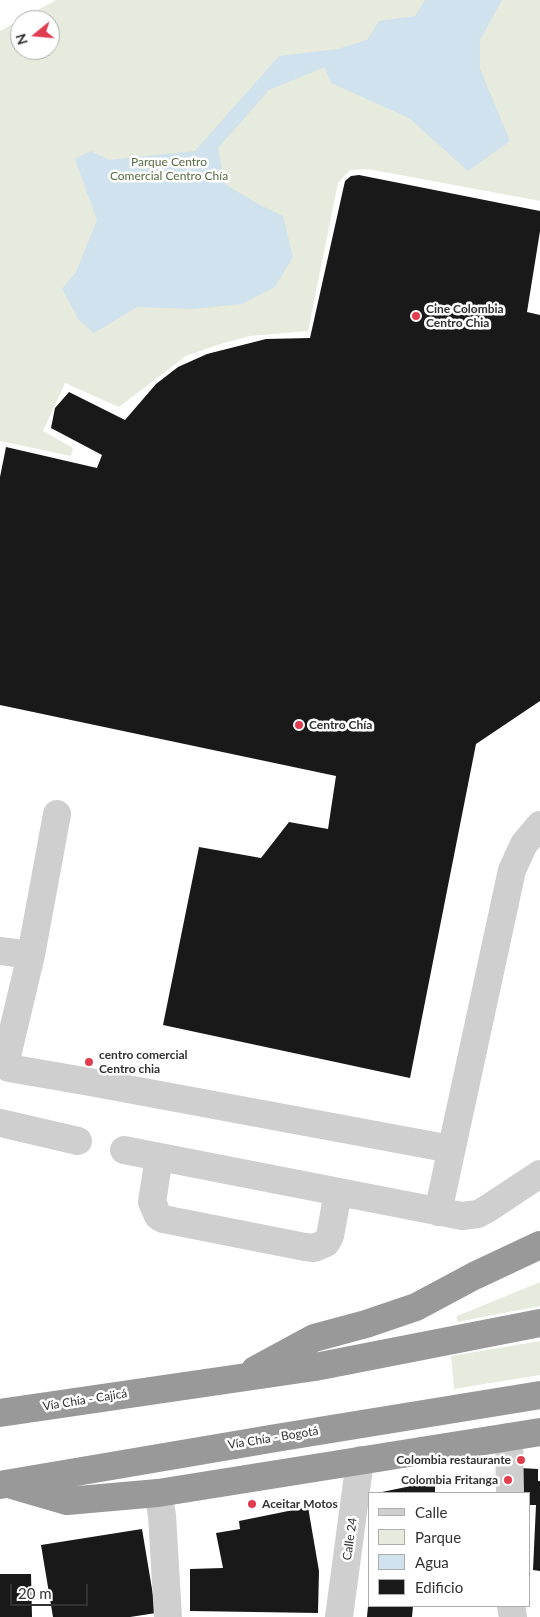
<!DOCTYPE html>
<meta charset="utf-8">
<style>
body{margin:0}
#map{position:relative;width:540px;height:1617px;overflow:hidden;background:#fff;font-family:Lato,sans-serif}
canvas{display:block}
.legend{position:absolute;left:368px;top:1492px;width:162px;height:115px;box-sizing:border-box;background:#fff;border:1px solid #adadad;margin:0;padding:6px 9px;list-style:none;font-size:15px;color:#323232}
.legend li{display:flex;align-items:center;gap:10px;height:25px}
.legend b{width:25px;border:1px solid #adadad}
.north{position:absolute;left:10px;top:10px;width:50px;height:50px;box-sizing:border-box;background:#fff;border:1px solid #adadad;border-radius:50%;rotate:253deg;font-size:14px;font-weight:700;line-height:20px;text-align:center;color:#323232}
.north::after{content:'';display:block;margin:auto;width:18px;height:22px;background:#e03d50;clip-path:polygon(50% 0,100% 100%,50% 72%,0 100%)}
.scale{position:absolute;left:10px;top:1584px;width:78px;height:22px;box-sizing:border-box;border:2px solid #323232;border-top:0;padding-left:6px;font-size:15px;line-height:18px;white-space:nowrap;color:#323232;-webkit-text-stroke:4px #fff;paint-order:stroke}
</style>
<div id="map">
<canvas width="540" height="1617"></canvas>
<ul class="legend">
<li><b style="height:6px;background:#cfcfcf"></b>Calle</li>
<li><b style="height:14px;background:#e6ebde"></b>Parque</li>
<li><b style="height:14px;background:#cfe2ed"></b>Agua</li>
<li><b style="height:14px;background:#191919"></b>Edificio</li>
</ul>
<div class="north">N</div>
<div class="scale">20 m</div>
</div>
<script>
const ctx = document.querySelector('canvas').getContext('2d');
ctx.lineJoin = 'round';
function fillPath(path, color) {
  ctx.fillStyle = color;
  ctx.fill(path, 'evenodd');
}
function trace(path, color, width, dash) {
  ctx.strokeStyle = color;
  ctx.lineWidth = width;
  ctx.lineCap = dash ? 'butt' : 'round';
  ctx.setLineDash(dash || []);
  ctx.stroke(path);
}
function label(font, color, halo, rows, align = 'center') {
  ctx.font = font + ' Lato,sans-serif';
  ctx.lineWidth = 5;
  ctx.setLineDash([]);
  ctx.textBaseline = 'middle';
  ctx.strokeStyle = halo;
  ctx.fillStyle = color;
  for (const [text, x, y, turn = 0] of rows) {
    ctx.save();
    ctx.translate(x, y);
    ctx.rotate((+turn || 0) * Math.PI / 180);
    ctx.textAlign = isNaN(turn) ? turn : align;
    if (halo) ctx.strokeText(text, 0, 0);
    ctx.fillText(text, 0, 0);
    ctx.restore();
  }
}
const green = new Path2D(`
 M56,0H540V201L368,169L350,170L338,183L308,331L250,336L217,345L186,356L119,407L65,383L43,431L73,448L71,456L0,441V31L20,20V50H50V20H20Z
 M540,1282V1306L457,1322V1316Z
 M540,1341V1375L454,1389L451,1356Z`);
const water = new Path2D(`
 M425,0H502L480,40V69L510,141L468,171L409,118L331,83L325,67L269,90L218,148L225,184L258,204L283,216L293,257L275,287L242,304L192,309L137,307L94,333L79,320L62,289L76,272L97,220L75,159L91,151L109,160L195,151L279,56L338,49L367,40L379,21L415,16Z`);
const building = new Path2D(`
 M359,175L540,211V231L527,312L540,315V701L476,744L410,1078L163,1025L199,847L261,858L289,822L328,829L336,776L0,705V477L6,447L97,468L102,455L51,428L55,408L69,392L125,420L156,384L178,367L207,354L266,339L310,338L345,181L351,176Z
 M520,1468L538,1469V1481H540V1571L533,1570L536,1505H529V1493H519Z
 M435,1481V1493H383L382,1492Z
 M308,1507L319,1571L318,1613L190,1611V1569L223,1568L216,1533L240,1529L239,1521Z
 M142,1529L156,1613L130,1617H53L41,1545Z
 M0,1574H31L32,1617H0Z
 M368,1606H413L412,1617H367Z`);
const minor = new Path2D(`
 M57,814L31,955L6,1060L9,1068L90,1082L451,1149
 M0,951L31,955
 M0,1123L78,1141
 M124,1150L462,1216L478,1214L487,1209L540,1174
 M159,1157L152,1202L158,1216L163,1219L305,1247L314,1248L326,1243L330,1236L338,1192
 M438,1212L512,870L524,844L540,825
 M509,1437L510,1493
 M158,1493L162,1515L168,1617
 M511,1606L513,1617
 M339,1617L360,1460`);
const highway = new Path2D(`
 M255,1370L314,1338L366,1324L416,1307L474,1276L540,1245
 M0,1413L315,1367L540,1323
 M0,1485L276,1438L540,1395
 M12,1485L67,1501L158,1493L540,1432`);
const markers = [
 [416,316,5,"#e03d50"],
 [299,725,5,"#e03d50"],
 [89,1062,5,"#e03d50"],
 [521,1460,5,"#e03d50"],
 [508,1480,5,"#e03d50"],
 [252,1504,5,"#e03d50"]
];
const parkNames = [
 ["Parque Centro",169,162],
 ["Comercial Centro Chía",169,176]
];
const poiNames = [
 ["Cine Colombia",426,309],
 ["Centro Chia",426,323],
 ["Centro Chía",309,725],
 ["centro comercial",99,1055],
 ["Centro chia",99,1069],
 ["Colombia restaurante",511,1460,"right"],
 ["Colombia Fritanga",498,1480,"right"],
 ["Aceitar Motos",262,1504]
];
const streetNames = [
 ["Vía Chía - Cajicá",85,1400,-9],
 ["Vía Chía - Bogotá",273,1438,-9],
 ["Calle 24",350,1539,-82]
];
fillPath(green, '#e6ebde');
fillPath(water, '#cfe2ed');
fillPath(building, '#191919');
trace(minor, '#cfcfcf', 28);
trace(highway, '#999', 28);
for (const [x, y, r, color] of markers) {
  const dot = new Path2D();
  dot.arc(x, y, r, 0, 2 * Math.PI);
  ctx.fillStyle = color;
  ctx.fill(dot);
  trace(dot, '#fff', 2);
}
label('12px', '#576d40', '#fff', parkNames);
label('bold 12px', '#323232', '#fff', poiNames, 'left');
label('12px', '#323232', '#fff', streetNames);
</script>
